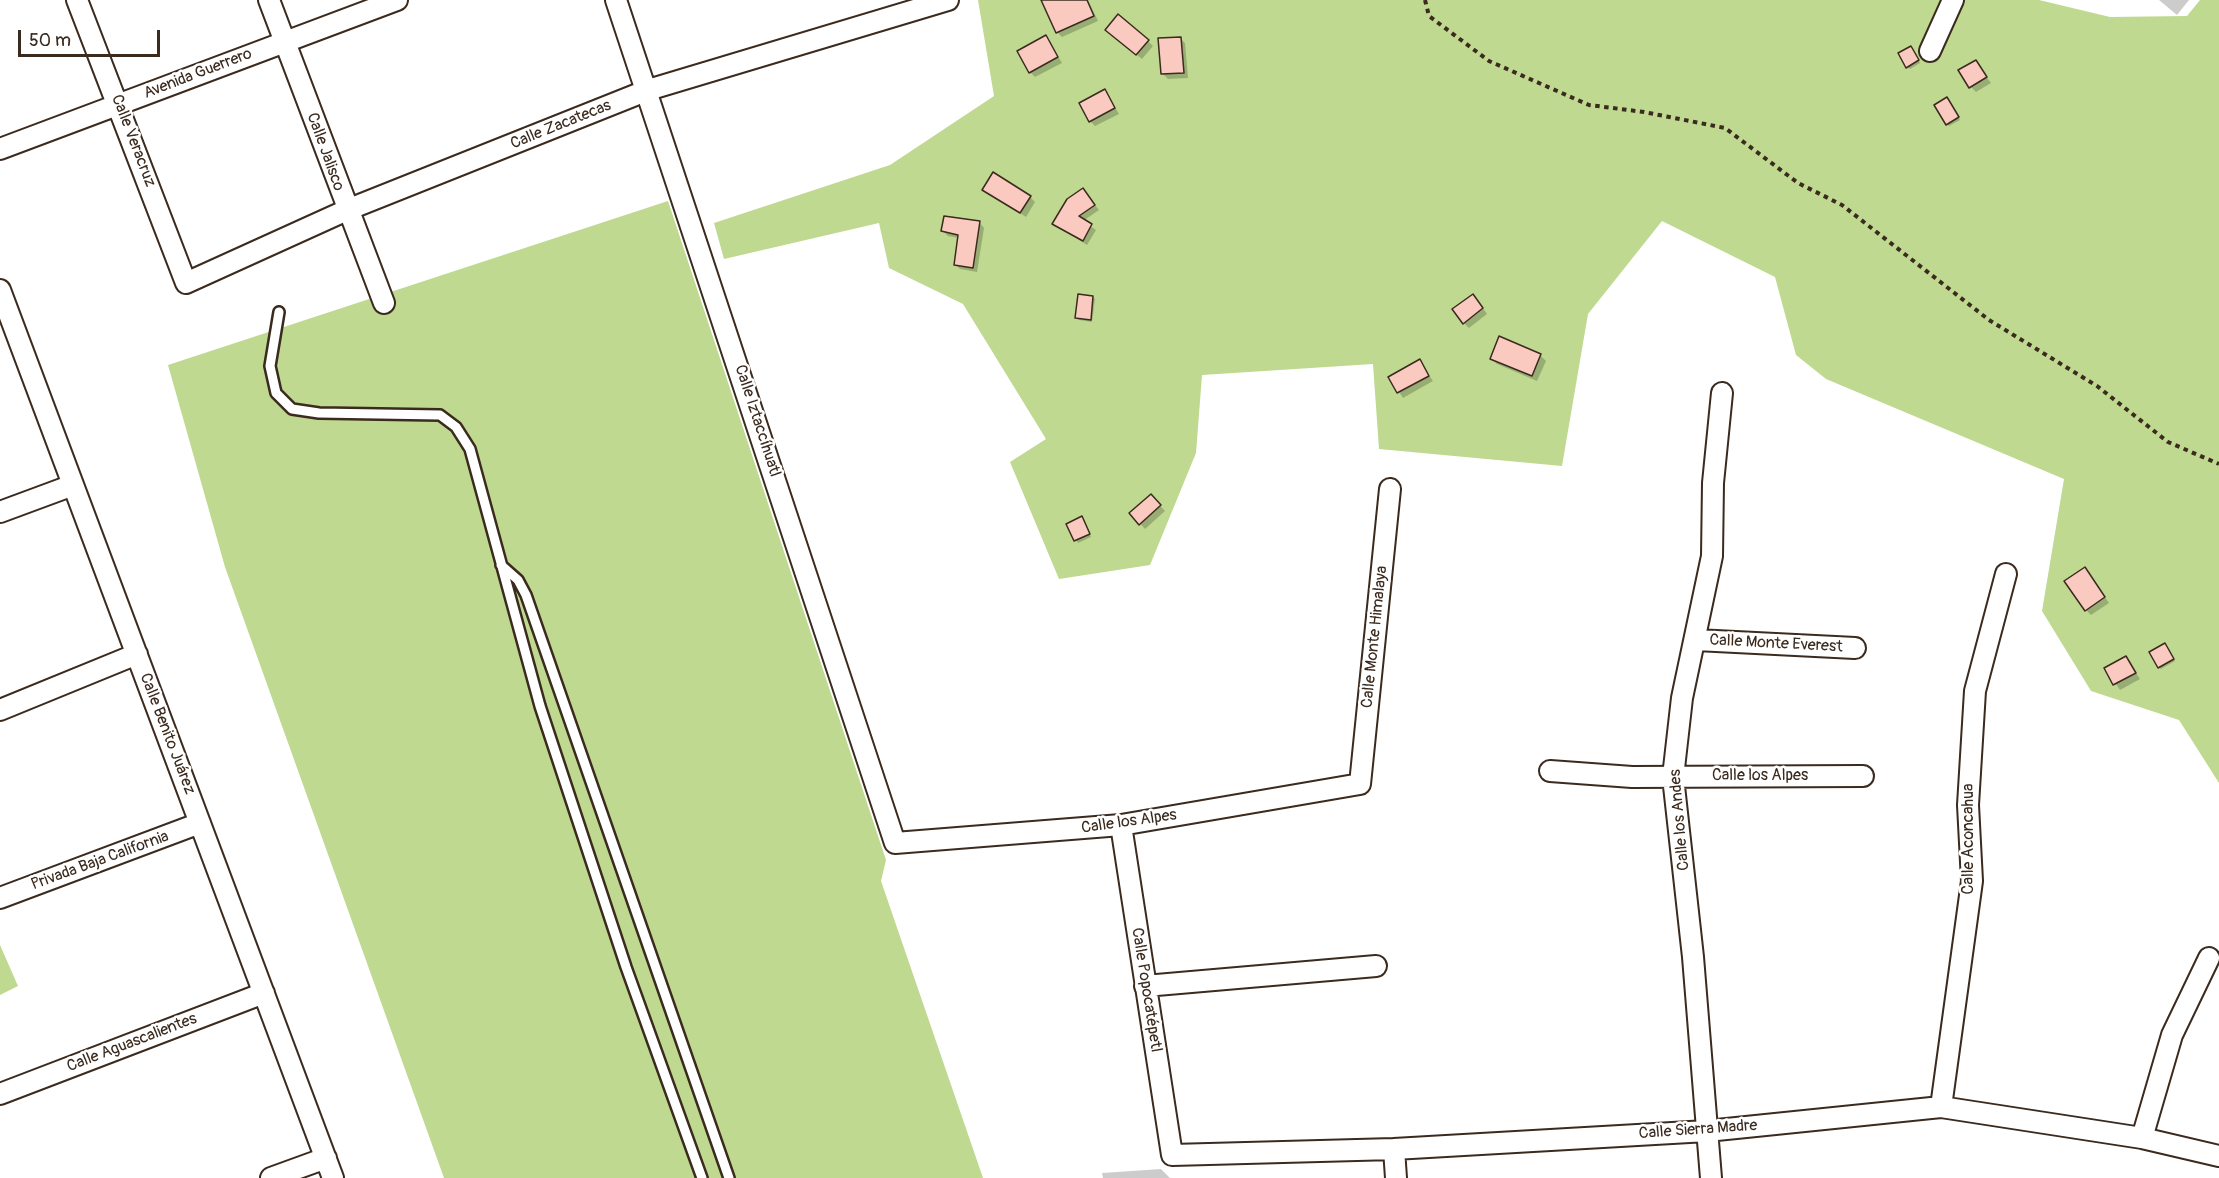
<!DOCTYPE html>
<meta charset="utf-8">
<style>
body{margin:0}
#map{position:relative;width:2219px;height:1178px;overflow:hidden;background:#fff;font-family:Pangolin,sans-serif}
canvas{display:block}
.scale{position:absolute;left:18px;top:30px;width:142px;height:27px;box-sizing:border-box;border:3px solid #3b2a1e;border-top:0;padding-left:8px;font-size:18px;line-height:21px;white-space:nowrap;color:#3b2a1e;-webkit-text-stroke:4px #fff;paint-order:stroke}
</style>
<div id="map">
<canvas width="2219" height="1178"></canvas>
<div class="scale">50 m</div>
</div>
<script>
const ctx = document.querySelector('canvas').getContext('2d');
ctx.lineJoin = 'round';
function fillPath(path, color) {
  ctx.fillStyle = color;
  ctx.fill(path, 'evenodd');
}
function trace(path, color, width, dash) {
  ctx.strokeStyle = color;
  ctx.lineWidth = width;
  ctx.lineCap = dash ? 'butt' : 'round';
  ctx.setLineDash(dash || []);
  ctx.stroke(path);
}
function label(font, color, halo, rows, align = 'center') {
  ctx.font = font + ' Pangolin,sans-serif';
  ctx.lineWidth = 5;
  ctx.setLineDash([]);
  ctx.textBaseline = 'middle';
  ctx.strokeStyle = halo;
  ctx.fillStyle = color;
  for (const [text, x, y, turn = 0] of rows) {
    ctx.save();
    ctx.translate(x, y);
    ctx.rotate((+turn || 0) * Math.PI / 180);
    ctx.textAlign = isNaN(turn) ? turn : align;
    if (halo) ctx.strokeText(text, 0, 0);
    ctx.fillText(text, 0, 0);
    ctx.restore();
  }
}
const green = new Path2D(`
 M978,0H2039L2110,17L2187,16L2200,0H2219V783L2179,720L2091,691L2042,611L2064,479L1826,379L1796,355L1775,277L1662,221L1588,314L1562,466L1379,449L1373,364L1202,375L1196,453L1150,565L1059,579L1010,462L1046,439L963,304L889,268L879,223L724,259L714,223L890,165L994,96Z
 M668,201L886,860L881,881L983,1178H444L225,567L168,365Z
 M0,945L18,986L0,995Z`);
const shadow = new Path2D(`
 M1045,0H1088L1098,21L1062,37L1057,32Z
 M2159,0H2189L2177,15Z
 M1112,35L1148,41L1153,46L1142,59Z
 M1046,37L1062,63L1035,77L1030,72Z
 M1180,38L1185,43L1188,78L1168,79L1163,74Z
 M1913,50L1920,63L1910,69L1908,67Z
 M1975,62L1991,83L1976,92L1971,87Z
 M1105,91L1119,114L1095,126L1090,121Z
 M1949,101L1960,120L1949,126L1947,124Z
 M984,190L1030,197L1035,202L1026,217Z
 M1083,190L1099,210L1083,221L1096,230L1087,245L1054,224Z
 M980,223L984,228L977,272L960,269L955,264L959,238L948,236L943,231Z
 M1093,297L1095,299L1092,322L1079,320L1076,318Z
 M1478,301L1487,314L1469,328L1464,323Z
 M1540,355L1546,361L1537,381L1497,364L1491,358Z
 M1419,361L1433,381L1403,398L1390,378Z
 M1151,496L1165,511L1145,529L1131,513Z
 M1082,518L1091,537L1078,543L1068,525Z
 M2085,569L2109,603L2091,615L2086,610Z
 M2167,647L2175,661L2161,669L2159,667Z
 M2126,658L2140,679L2120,690L2106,669Z
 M1161,1169L1170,1178H1103L1102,1173Z`);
const building = new Path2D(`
 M1041,0H1087L1094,16L1056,33Z
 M1118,14L1149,40L1136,55L1105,30Z
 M1046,35L1058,57L1029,73L1017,51Z
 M1181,37L1184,73L1161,74L1158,38Z
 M1911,46L1919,60L1906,68L1898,53Z
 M1976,60L1987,77L1969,88L1958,70Z
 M1105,89L1115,108L1089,122L1079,103Z
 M1947,97L1959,117L1946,125L1934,105Z
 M993,172L1031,196L1020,213L982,190Z
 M1083,188L1095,205L1079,216L1092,224L1083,241L1052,224L1067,199Z
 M944,216L980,221L973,268L954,265L958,235L941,231Z
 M1078,294L1093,296L1091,320L1075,318Z
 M1473,294L1483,308L1463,324L1452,309Z
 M1499,336L1541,354L1532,376L1490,359Z
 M1420,359L1429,376L1397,393L1388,377Z
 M1151,494L1161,505L1139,525L1129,513Z
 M1082,516L1090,534L1074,541L1066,524Z
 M2085,567L2105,597L2085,611L2064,581Z
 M2165,643L2174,659L2158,668L2149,652Z
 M2126,656L2136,673L2113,685L2104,668Z`);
const path = new Path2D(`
 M1425,0L1429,16L1489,61L1589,105L1644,112L1725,128L1798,183L1842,205L1989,320L2097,386L2168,442L2219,464`);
const service = new Path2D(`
 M279,312L270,366L276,393L292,409L319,413L440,415L456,427L470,449L540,706L626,967L702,1178
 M501,565L518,580L526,595L729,1178`);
const minor = new Path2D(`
 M77,0L186,283L347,210L648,90L948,0
 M269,0L384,303
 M616,0L895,843L1121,825L1360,784L1390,489
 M1930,51L1953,0
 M0,149L397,0
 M0,290L333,1178
 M0,512L73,485
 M1696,640L1855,648
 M0,710L137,654
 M1550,771L1632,777L1863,776
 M1121,825L1172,1155L1394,1149L1707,1131L1941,1107L2142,1138L2219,1156
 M0,898L200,823
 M1145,986L1376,966
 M0,1094L264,993
 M1941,1107L1972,881L1968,805L1975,691L2006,574
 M2142,1138L2172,1035L2209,958
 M1394,1149L1396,1178
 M271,1178L326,1158
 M1711,1178L1693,957L1673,777L1682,698L1712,556L1713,483L1722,393`);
const streetNames = [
 ["Avenida Guerrero",198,74,-21],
 ["Calle Zacatecas",561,125,-22],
 ["Calle Veracruz",133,141,69],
 ["Calle Jalisco",325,152,70],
 ["Calle Iztaccíhuatl",757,421,72],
 ["Calle Monte Himalaya",1375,637,-84],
 ["Calle Monte Everest",1776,644,3],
 ["Calle Benito Juárez",167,734,69],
 ["Calle los Alpes",1760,776],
 ["Calle los Andes",1680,820,-95],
 ["Calle los Alpes",1129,822,-8],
 ["Calle Aconcahua",1969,839,-90],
 ["Privada Baja California",100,861,-20],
 ["Calle Popocatépetl",1146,990,81],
 ["Calle Aguascalientes",132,1043,-21],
 ["Calle Sierra Madre",1698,1130,-4]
];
fillPath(green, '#bfd990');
fillPath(shadow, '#0003');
fillPath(building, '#facac1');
trace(building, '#3b2a1e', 1.5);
trace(service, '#3b2a1e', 14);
trace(minor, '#3b2a1e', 24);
trace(path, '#3b2a1e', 4, [4.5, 4.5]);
trace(service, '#fff', 9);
trace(minor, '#fff', 20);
label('16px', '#3b2a1e', '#fff', streetNames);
</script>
